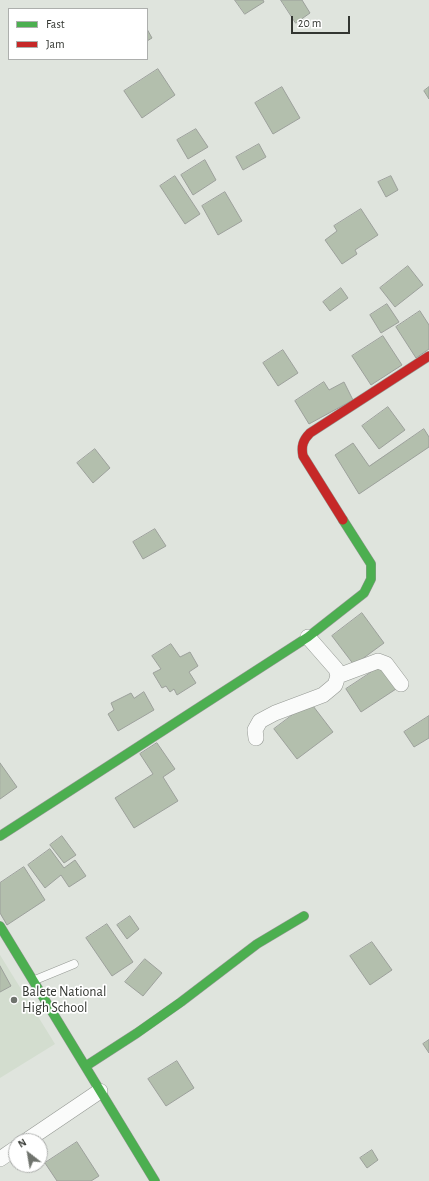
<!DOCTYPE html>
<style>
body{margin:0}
#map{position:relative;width:429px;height:1181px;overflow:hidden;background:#dfe4dd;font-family:"Alegreya Sans",sans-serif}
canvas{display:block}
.legend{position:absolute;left:8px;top:8px;width:140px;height:52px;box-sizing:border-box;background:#fff;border:1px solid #adafad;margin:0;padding:5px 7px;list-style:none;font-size:12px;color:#333631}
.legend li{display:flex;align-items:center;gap:8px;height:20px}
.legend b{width:20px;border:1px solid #adafad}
.north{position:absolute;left:8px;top:1133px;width:40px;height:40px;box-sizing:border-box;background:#fff;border:1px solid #adafad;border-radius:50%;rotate:329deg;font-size:11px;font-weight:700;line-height:16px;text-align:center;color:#333631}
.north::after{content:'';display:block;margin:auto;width:14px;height:18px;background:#6f736d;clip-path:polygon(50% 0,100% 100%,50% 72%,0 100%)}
.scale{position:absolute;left:291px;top:16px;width:59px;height:18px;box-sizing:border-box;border:2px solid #333631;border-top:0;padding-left:5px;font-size:12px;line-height:14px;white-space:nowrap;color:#333631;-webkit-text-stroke:3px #fff;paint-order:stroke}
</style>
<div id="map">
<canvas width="429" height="1181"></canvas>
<ul class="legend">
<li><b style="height:5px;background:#4caf50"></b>Fast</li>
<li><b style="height:5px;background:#c62828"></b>Jam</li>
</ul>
<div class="north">N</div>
<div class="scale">20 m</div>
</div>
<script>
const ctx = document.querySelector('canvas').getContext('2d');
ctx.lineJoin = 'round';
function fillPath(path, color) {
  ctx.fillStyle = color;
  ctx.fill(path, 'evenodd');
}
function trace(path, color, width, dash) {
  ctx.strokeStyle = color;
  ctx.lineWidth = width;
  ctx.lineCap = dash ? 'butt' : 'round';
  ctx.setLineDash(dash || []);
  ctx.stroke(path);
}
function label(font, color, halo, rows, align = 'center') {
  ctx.font = font + ' "Alegreya Sans",sans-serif';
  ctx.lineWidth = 3.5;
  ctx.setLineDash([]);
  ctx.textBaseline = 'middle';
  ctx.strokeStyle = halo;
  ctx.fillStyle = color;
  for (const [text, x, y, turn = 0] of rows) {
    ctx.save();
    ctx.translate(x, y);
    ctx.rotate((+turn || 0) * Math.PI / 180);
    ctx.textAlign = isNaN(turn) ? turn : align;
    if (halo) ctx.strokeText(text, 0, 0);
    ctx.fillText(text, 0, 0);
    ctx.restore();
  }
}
const built = new Path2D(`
 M0,955L55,1044L0,1078Z`);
const building = new Path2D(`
 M235,0H263L264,2L245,14Z
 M281,0H302L310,13L296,23Z
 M147,29L152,38L147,41Z
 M158,69L175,95L142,118L124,91Z
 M282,87L300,118L273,134L255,103Z
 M429,87V99L424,91Z
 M196,129L208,147L188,159L177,140Z
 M259,144L266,157L243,170L236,157Z
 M205,160L216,180L193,195L181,175Z
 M175,176L200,214L185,224L160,186Z
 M391,176L398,190L386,197L378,182Z
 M225,192L242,221L218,235L202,206Z
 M361,209L378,235L355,250L357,254L342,264L325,240L337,231L334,226Z
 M408,266L423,285L395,307L380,288Z
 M341,288L348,298L330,311L323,302Z
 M387,304L399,322L381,333L370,315Z
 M420,311L429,325V349L416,358L396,327Z
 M383,336L402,365L371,385L352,356Z
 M283,350L298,373L278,386L263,363Z
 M324,382L329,390L344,382L353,400L309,424L295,401Z
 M388,407L405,430L379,449L362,426Z
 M424,429L429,437V447L359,494L335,455L353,443L369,466Z
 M95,449L110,468L93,483L77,463Z
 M155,529L166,546L143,559L133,542Z
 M362,613L384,643L354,665L332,636Z
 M171,644L180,657L190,652L198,666L189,672L196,683L177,695L174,689L170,692L166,686L162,688L153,673L161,669L152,656Z
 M381,666L396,689L361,712L346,689Z
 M144,692L154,710L118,731L108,714L114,710L111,703L131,693L134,698Z
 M310,702L333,732L297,759L274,729Z
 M429,716V738L414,747L404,732Z
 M157,743L175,769L163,777L178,801L134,828L115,798L153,774L140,754Z
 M0,763L17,787L0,799Z
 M62,836L76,855L64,863L50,845Z
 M50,849L64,868L75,860L86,876L69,887L61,875L45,888L28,865Z
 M24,867L45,900L7,925L0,913V883Z
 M130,916L139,929L127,939L117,925Z
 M107,924L133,962L112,976L86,938Z
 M372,942L392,970L370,985L350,956Z
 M145,959L162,973L143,996L125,982Z
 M0,966L11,986L0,992Z
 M429,1040V1053L423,1044Z
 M177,1061L194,1088L166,1106L148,1079Z
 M77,1142L99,1176L91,1181H57L45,1163Z
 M372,1150L378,1160L367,1168L360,1158Z`);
const lane = new Path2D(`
 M35,980L74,964`);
const street = new Path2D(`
 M338,676L378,661L386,664L401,684
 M256,738L255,730L260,721L275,713L323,695L335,685L338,676L336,669L308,637
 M26,1141L100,1091
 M0,1159L16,1148`);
const fast = new Path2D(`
 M0,836L308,637L364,593L371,579V564L343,520
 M0,926L155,1181
 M86,1066L137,1033L181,1002L257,944L304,916`);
const jam = new Path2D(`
 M343,520L303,456C301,446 303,440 310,433L429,356`);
const markers = [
 [14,1000,4,"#6f736d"]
];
const poiNames = [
 ["Balete National",22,992],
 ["High School",22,1008]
];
fillPath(built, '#d3ddcf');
fillPath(building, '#b3bfad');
trace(building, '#9ca09b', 1);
trace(lane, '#949893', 9);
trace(street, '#949893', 16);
trace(fast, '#949893', 10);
trace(jam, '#949893', 10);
trace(lane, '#fafbfa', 8);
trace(street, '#fafbfa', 15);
trace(fast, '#4caf50', 9);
trace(jam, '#c62828', 9);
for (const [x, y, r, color] of markers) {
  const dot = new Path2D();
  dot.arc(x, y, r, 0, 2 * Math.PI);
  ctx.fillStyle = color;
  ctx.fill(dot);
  trace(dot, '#fff', 1.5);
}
label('14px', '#333631', '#fff', poiNames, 'left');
</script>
